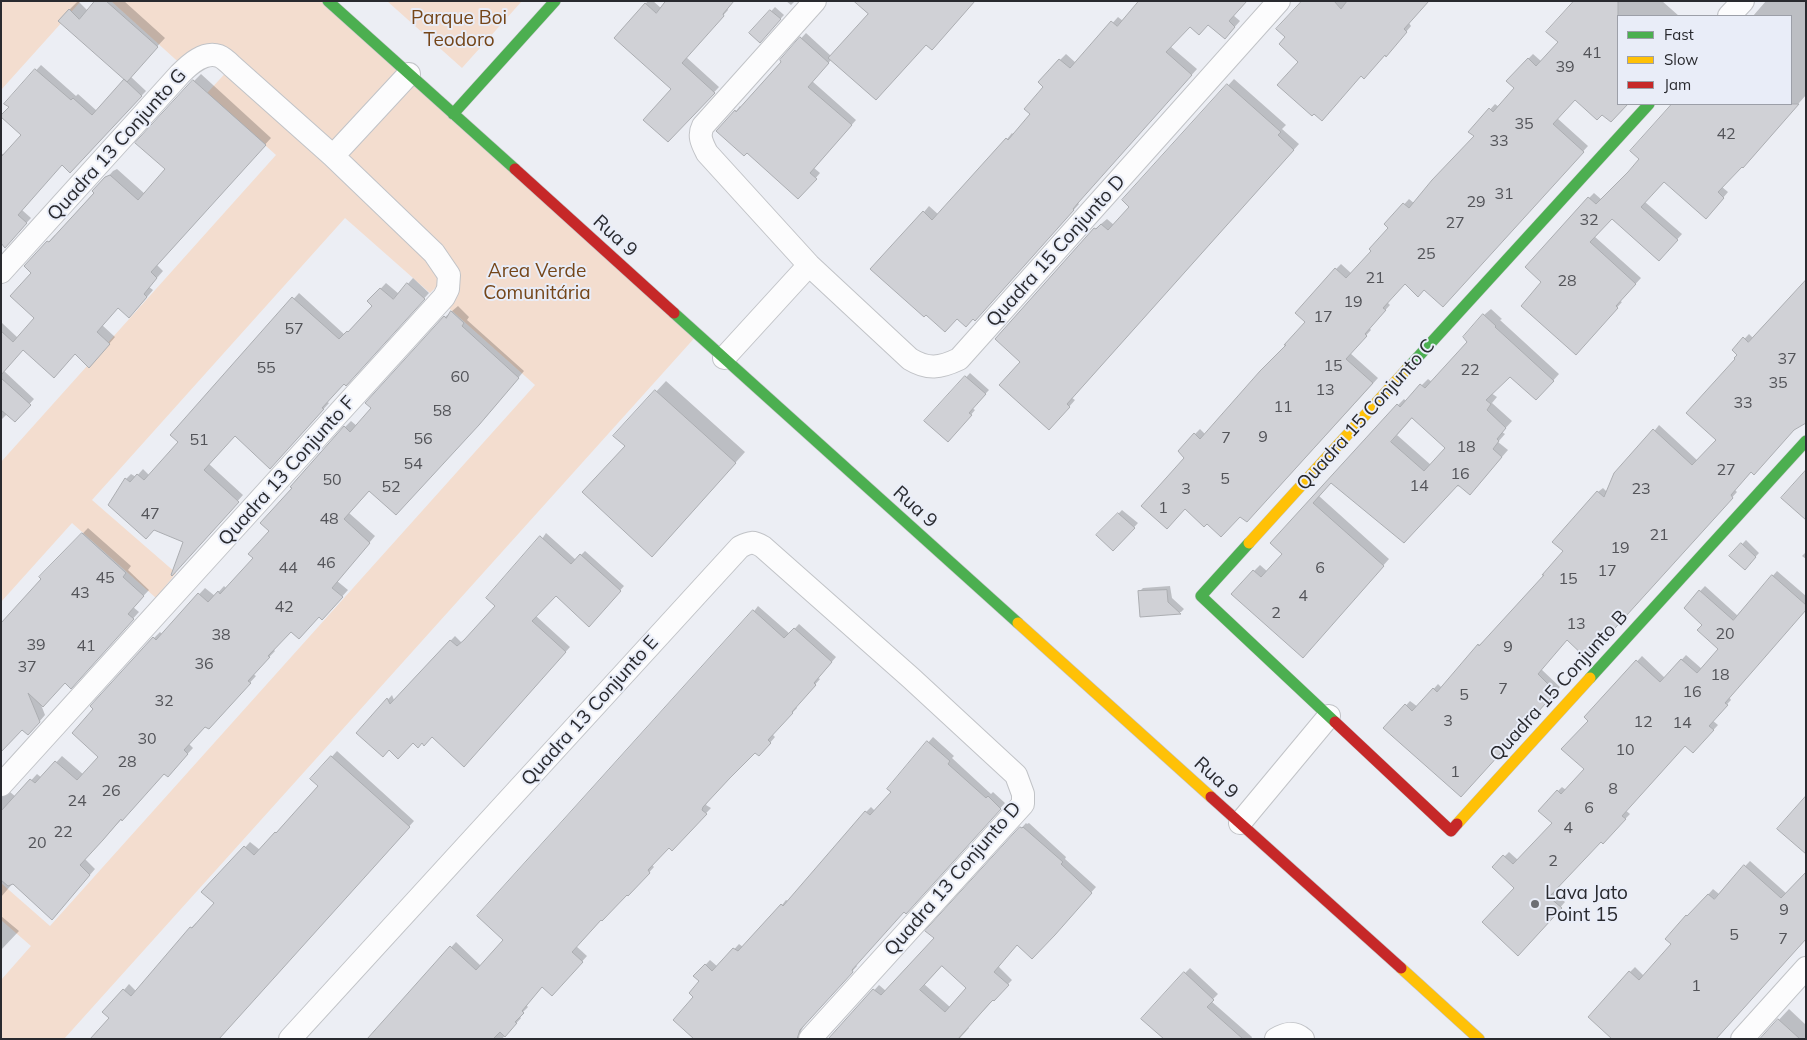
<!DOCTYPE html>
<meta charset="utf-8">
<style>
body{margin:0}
#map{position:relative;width:1807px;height:1040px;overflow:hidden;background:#eceef4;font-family:Mulish,sans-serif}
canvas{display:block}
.frame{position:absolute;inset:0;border:2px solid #292a2f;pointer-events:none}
.legend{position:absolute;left:1617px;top:15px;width:175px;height:90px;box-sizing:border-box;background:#e9edf8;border:1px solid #9c9fa8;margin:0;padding:6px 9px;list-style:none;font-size:15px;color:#292a2f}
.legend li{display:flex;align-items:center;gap:10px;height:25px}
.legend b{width:25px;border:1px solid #9c9fa8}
</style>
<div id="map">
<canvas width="1807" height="1040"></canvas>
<div class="frame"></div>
<ul class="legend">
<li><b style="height:6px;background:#4caf50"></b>Fast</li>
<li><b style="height:6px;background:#ffc107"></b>Slow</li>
<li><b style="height:6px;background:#c62828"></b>Jam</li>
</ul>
</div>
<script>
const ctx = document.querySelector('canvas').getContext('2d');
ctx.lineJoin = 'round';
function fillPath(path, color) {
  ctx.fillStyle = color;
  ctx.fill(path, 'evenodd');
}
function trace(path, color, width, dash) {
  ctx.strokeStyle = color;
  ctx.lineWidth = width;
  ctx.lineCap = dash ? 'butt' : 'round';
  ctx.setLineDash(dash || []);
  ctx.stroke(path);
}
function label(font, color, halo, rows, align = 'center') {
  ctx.font = font + ' Mulish,sans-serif';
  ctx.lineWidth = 4;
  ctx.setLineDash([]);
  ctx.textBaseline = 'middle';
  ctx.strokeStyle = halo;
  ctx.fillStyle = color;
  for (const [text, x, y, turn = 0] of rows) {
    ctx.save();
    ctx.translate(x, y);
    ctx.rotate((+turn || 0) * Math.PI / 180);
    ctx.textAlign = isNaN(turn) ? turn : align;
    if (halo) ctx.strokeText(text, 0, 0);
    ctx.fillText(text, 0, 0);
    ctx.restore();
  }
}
const green = new Path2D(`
 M1,1H81L1,90Z
 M111,1H328L698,334L64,1039H1V980L31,946L1,920V883L50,926L535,385L441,301L448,276L430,293L345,218L92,500L176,573L156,598L72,523L1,602V462L276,155L207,93L232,66L220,56L185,68Z
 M387,1H522L462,68Z`);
const shadow = new Path2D(`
 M78,1L88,11L97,1H124L165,38L130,76L146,91L70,171L62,164L22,210L31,218L10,241L1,242V153L4,155L22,135L10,107L6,103L41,65L76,96L78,94L97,111L126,79L69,10Z
 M648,1H653L661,8H727L728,10L686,57L719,87L668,141L673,89L615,38Z
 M786,1H795L791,5Z
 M1138,1H1246L1233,15L1240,21L1225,38L1208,23L1190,25L1170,46L1197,69L1083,196L1078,203L1079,204L981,314L973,318L924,212L929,206L939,215L1007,139L1012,133L1014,135L1032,114L1045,87L1040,82L1060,60L1066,54L1076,63L1118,17L1123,21L1140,3Z
 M1303,1H1428L1409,23L1411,26L1392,49L1361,75L1322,120L1299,61L1287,37Z
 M1576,1H1662L1679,16H1618V104H1628L1611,121L1603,114L1575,98L1557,118L1588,146L1448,300L1424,289L1405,283L1387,302L1390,305L1369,328L1371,330L1350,353L1378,378L1252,516L1186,458L1195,434L1200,429L1206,435L1288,345L1307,322L1336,269L1341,264L1352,274L1373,251L1390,228L1386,224L1409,199L1415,204L1475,136L1470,132L1495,104L1499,107L1516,88L1528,59L1533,54L1542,62L1559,42Z
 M1766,1H1806V95L1748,162L1742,166L1722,187L1728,192L1711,212L1664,180L1645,202L1682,234L1664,254L1612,217L1594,236L1641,278L1620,301L1622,302L1581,348L1543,282L1589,198L1594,193L1602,200L1641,159L1632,151L1674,104H1791V16H1753Z
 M775,7L784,15L760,41L751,33Z
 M869,14L953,23L954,25L932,48L926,44L832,59L812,81L856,120L814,168L820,173L803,193L747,151L736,111L740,106L742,108L783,62L781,60L806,33L831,56Z
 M201,74L271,138L157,265L163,271L149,287L153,290L136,310L118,307L102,325L115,337L96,359L75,353L23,349L4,371L34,399L15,420L7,414L1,420V322L18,338L36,318L32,273L26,266L55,235L56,236L113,171L117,169L145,194L167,169L194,81Z
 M1234,79L1286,125L1282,129L1299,144L1072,398L1075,400L1055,423L1022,362L1095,229L1107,219L1114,225L1131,207L1124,200Z
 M413,278L429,293L351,379L344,383L327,402L329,403L276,462L235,435L209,464L243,495L177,569L185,541L126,479L131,474L136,477L143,469L150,476L180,442L172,435L299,293L345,335L374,306L369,301L386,283L399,294Z
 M458,306L469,317L467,320L524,371L485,418L370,490L349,513L375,536L337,581L348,590L328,612L291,630L273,649L275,651L253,674L256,676L214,722L206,725L189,744L193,748L173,770L164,773L85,859L95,869L58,912L13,883L1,897V791L10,792L16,797L37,774L42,778L62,756L84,775L100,757L95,709L92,706L154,638L160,632L162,634L205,588L215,596L224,586L227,589L255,558L271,531L345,427L351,421L357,426L445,317Z
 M1491,309L1502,319L1500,320L1559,374L1543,392L1510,375L1491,393L1497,397L1492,403L1512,421L1502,432L1505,434L1498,442L1508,450L1476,487L1331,482L1319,496L1389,559L1309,650L1254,571L1260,565L1268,572L1284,554L1272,543L1398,405L1404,399L1406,401L1428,379L1432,382L1469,341L1484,315ZM1413,417L1446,447L1431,465L1397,435Z
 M1749,334L1753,338L1795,429L1734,489L1737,492L1591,652L1567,639L1541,669L1560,687L1465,791L1385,728L1410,701L1418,707L1438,684L1442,688L1479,645L1484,641L1485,642L1546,575L1565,551L1598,492L1603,488L1607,492L1659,425L1698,461L1718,440L1738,355L1734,350Z
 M970,373L989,390L972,408L975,410L952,437L926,421Z
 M666,381L745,452L662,545L626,446L615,436Z
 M1122,510L1138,523L1113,550L1098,535Z
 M88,528L131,566L128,570L149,590L133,607L139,612L76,681L65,682L40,702L45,715L34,728L1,625L43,579L41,577Z
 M546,533L576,560L585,551L624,586L594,620L556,595L536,616L570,647L468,760L432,736L422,742L413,741L390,749L358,733L392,695L394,700L455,636L462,643L497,606Z
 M1746,540L1759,553L1745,568L1731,556Z
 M1806,552V559L1802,556Z
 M1777,571L1806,596V609L1729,697L1731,700L1712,720L1718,725L1693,752L1685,744L1625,810L1630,814L1603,842L1601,840L1553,891L1565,902L1523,950L1516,888L1494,867L1509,852L1519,861L1554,823L1539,810L1562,787L1566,790L1585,769L1590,721L1586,717L1642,656L1665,678L1686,655L1702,669L1720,649L1704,624L1685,607L1705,586L1738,616Z
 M1170,586L1172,598L1184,609L1181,612L1141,616L1139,592L1143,588Z
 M758,606L790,634L799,624L836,657L818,678L820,679L796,706L797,708L772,734L775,737L764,750L755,751L708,801L706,805L711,808L672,849L669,847L652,865L654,867L633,890L627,893L576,946L587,956L578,966L543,986L526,1005L528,1007L519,1016L521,1018L502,1039H368L456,942L481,966L505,940Z
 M933,737L954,756L952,758L991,794L993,792L1005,803L910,907L904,911L855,964L857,966L805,1024L801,1031L803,1039H696L695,997L701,981L695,976L710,960L718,967L739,944L743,947L782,905L786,900L788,901L866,812L871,807L875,811L893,792L889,788Z
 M337,751L414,821L218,1039L111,1018L124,990L129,984L136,991L191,928L196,923L197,924L215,903L229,865L250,842L260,850L320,786L312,779Z
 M1026,823L1027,824L1029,823L1066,857L1065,859L1096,887L1037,953L1017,944L998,966L1012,980L968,1027L969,1028L959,1039H830L879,985L886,991L936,938L927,931ZM942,965L968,988L950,1007L924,984Z
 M1750,861L1787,894L1697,1039L1630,972L1635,967L1644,976L1672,944L1667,939L1687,916L1692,911L1693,912L1713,889L1719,894Z
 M1,916L19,931L1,950Z
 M1190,968L1218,994L1211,1001L1252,1037L1251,1039H1166L1185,973Z
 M1789,1009L1806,1025V1039H1761Z`);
const building = new Path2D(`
 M95,1H106L158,47L127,82L58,21L69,9L79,19Z
 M666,1H734L723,14L724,16L682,63L715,93L668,142L643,120L671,89L614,38L645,3L656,13Z
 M854,1H975L933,49L932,50L926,45L876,100L828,58L868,14Z
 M1139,1H1247L1229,21L1235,27L1225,39L1208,25L1199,35L1190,27L1166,52L1192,75L1078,203L1073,209L1074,210L975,321L973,319L966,327L957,319L945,332L926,315L924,317L870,269L923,211L932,220L1006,138L1008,140L1030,114L1024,109L1043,87L1038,82L1059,59L1070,68L1111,21L1117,26Z
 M1302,1H1334L1341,9L1347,1H1429L1404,29L1407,32L1386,57L1385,55L1364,79L1361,76L1322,121L1314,114L1312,116L1277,85L1298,62L1279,44L1285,37L1276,29Z
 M1574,1H1618V104H1628L1611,122L1602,115L1597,120L1575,100L1553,124L1584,152L1443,307L1424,290L1418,297L1405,284L1383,308L1386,310L1365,334L1367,336L1346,359L1373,383L1247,522L1240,517L1221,537L1207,524L1204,527L1185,509L1167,529L1141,506L1184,458L1178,451L1194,433L1200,439L1260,371L1286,345H1284L1305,322L1295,313L1335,268L1346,278L1371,251L1369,249L1388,228L1384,224L1403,203L1409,208L1432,180L1474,136L1468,132L1489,108L1493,112L1514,88L1506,81L1528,58L1536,66L1558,42L1546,32Z
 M770,10L781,19L760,43L749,33Z
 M800,37L829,63L808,87L852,125L810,173L817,179L798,199L747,153L744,156L716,131L735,110L736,112L781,62L780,60Z
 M35,69L71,100L73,98L92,115L124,79L142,96L70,173L62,165L18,215L27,223L5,248L1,243V157L21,135L1,117V115L9,107L4,104Z
 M193,80L266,145L151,272L157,278L144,294L147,297L129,318L118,308L97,332L110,344L89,368L75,354L54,378L23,350L1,375V331L13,342L34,318L10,296L31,273L24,266L47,241L49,242L94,193L92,191L105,177L110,175L138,200L165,169L135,143Z
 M1227,84L1281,132L1278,135L1294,150L1067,404L1070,407L1049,430L999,385L1020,362L995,339L1094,228L1096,229L1101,224L1108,230L1129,207L1122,200Z
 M1672,104H1799L1743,168L1742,167L1718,192L1724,198L1706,219L1664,182L1641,207L1678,240L1659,261L1612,219L1590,242L1636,284L1616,306L1618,308L1576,355L1521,306L1541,282L1525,267L1588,197L1596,204L1628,172L1639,159L1630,151Z
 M1806,280V423L1794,430L1754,475L1751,472L1731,495L1733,498L1587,659L1567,640L1538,674L1556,692L1461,797L1383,728L1405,704L1412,711L1433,688L1437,692L1478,644L1479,646L1544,575H1542L1563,551L1552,542L1597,491L1604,497L1614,473L1653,429L1692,465L1716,440L1686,413L1735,359L1734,358L1737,355L1732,350L1743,337L1748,342Z
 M407,283L425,299L346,386L344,384L322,408L324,409L270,469L235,436L204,470L239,502L172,576L171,575L183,542L154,530L146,539L108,505L125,478L130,482L137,474L144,480L178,442L170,435L292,297L339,339L347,331L348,332L372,306L367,301L380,288L393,299Z
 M451,311L464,323L462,326L519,378L479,425L396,515L369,491L344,519L370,543L332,588L343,597L322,620L319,617L299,639L291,632L268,656L270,657L248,681L251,683L209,729L205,727L184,750L188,754L168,777L164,774L122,821L121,819L103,840L80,865L90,875L52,920L13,884L8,886L1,880V811L30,779L35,783L55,761L77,780L98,757L72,733L93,709L90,706L153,637L156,640L198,593L208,602L218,591L220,594L253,558L248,554L269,531L260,523L292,488L290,487L344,426L350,432L371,408L365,403L444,316L446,318Z
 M1483,314L1496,326L1495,327L1554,381L1536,400L1510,377L1486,400L1491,404L1487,410L1506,428L1497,439L1499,441L1493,449L1502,457L1470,495L1458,485L1404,543L1331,483L1313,503L1384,566L1303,658L1231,594L1253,570L1261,577L1282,554L1270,543L1397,404L1400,407L1420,384L1425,388L1467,342L1463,337ZM1412,418L1445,448L1424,471L1391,442Z
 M965,376L986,394L969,413L972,415L948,442L924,421Z
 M1,378L31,405L15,422L1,410Z
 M655,390L736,463L652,557L582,492L625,446L613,436Z
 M1806,470V520L1781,498Z
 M1118,513L1135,528L1113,551L1096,535Z
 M82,533L126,573L123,577L144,596L128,614L134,619L71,689L65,683L43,707L28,693L40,722L28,735L22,730L1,752V623L41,579L39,577Z
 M540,536L571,564L580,554L621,591L589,627L556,596L532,621L566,652L464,767L432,737L424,746L422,743L418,748L413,743L398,759L389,750L383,757L356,733L387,698L390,704L450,640L457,646L464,640L495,606L486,598Z
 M1741,543L1756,557L1745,570L1729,556Z
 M1772,575L1806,605V610L1725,703L1728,705L1709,726L1714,730L1693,753L1685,746L1622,816L1626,819L1603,844L1601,842L1549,897L1562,908L1518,956L1482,922L1514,888L1492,867L1503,855L1513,864L1552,823L1538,811L1557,790L1561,794L1584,769L1561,749L1588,721L1584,717L1636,660L1660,682L1681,659L1697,673L1718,649L1697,630L1702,625L1684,608L1699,590L1733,620Z
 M1167,590L1168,602L1181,614L1140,617L1138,591Z
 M753,610L784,638L794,628L832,662L814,683L816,685L792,712L793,713L768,740L771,743L759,756L755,753L730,778L703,807L702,810L707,814L672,851L669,848L648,870L650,873L628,896L627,895L602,921L601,920L572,952L583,962L573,973L552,996L542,987L522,1011L524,1013L515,1022L517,1023L505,1037L500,1032L493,1039H367L450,946L476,970L503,940L477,916Z
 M927,741L950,761L948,764L986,798L988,796L1001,809L906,914L904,912L852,970L853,972L800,1030L797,1039H694L673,1020L693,997L689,993L699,981L693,976L705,964L712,971L733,948L738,951L781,904L783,906L865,811L870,815L891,792L887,789Z
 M331,756L410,827L219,1039H90L109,1018L102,1012L123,989L131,996L190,927L192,928L214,903L201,892L244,846L254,855L275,832L276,833L318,786L310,779Z
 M1806,796V854L1777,829Z
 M1020,827L1022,828L1023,827L1063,862L1061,864L1092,893L1055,935L1032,959L1017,945L994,972L1009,985L994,1001L993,1000L989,1004L958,1039H828L873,989L881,995L934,938L925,931ZM942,966L966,988L945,1012L920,990Z
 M1744,865L1781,898L1806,872V939L1716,1039H1612L1588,1017L1629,971L1639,980L1671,944L1665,939L1686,915L1687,916L1708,894L1714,899Z
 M1184,972L1214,1000L1207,1007L1243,1039H1164L1141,1019Z
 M1778,1019L1800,1039H1760Z`);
const street = new Path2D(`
 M815,1L703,126C698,136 702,143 707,153L809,265L910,359C928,370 940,368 959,359L1279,1
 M1729,16L1743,1
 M333,156L409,74
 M1,272L180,74C190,64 204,51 219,56C224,58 229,63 232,66L333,156L434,253L449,275L448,289L444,297L1,785
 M724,358L809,265
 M1240,823L1329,716
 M290,1039L740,547C750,542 753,541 763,547L911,678L1016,775L1023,794V804L810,1039
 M1276,1039C1286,1033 1294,1031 1303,1039
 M1742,1039L1806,968`);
const fast = new Path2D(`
 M328,1L515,169
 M453,114L555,1
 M674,313L1018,623
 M1407,369L1649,104
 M1249,543L1201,596L1335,722
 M1590,678L1806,441`);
const slow = new Path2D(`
 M1249,543L1407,369
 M1018,623L1211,797
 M1457,824L1590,678
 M1401,968L1479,1039`);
const jam = new Path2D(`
 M515,169L674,313
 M1335,722L1451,831L1457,824
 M1211,797L1401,968`);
const markers = [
 [1535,904,5,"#6d6f74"]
];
const numberNames = [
 ["41",1592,53],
 ["39",1565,67],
 ["35",1524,124],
 ["42",1726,134],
 ["33",1499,141],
 ["31",1504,194],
 ["29",1476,202],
 ["32",1589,220],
 ["27",1455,223],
 ["25",1426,254],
 ["21",1375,278],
 ["28",1567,281],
 ["19",1353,302],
 ["17",1323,317],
 ["57",294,329],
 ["37",1787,359],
 ["15",1333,366],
 ["55",266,368],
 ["22",1470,370],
 ["60",460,377],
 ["35",1778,383],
 ["13",1325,390],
 ["33",1743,403],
 ["11",1283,407],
 ["58",442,411],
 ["9",1263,437],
 ["7",1226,438],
 ["56",423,439],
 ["51",199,440],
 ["18",1466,447],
 ["54",413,464],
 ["27",1726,470],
 ["16",1460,474],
 ["5",1225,479],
 ["50",332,480],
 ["14",1419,486],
 ["52",391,487],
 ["3",1186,489],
 ["23",1641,489],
 ["1",1163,508],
 ["47",150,514],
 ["48",329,519],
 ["21",1659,535],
 ["19",1620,548],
 ["46",326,563],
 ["44",288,568],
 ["6",1320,568],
 ["17",1607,571],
 ["45",105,578],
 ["15",1568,579],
 ["43",80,593],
 ["4",1303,596],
 ["42",284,607],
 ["2",1276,613],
 ["13",1576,624],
 ["20",1725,634],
 ["38",221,635],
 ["39",36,645],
 ["41",86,646],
 ["9",1508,647],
 ["36",204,664],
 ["37",27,667],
 ["18",1720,675],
 ["7",1503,689],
 ["16",1692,692],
 ["5",1464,695],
 ["32",164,701],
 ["3",1448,721],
 ["12",1643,722],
 ["14",1682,723],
 ["30",147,739],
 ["10",1625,750],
 ["28",127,762],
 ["1",1455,772],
 ["8",1613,789],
 ["26",111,791],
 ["24",77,801],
 ["6",1589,808],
 ["4",1568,828],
 ["22",63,832],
 ["20",37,843],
 ["2",1553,861],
 ["9",1784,910],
 ["5",1734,935],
 ["7",1783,939],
 ["1",1696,986]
];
const parkNames = [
 ["Parque Boi",459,18],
 ["Teodoro",459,40],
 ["Area Verde",537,271],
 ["Comunitária",537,293]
];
const streetNames = [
 ["Quadra 13 Conjunto G",117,145,-48],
 ["Rua 9",615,236,42],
 ["Quadra 15 Conjunto D",1056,251,-48],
 ["Quadra 15 Conjunto C",1366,415,-48],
 ["Quadra 13 Conjunto F",287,471,-48],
 ["Rua 9",915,507,42],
 ["Quadra 15 Conjunto B",1559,686,-48],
 ["Quadra 13 Conjunto E",590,711,-48],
 ["Rua 9",1216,778,42],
 ["Quadra 13 Conjunto D",953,879,-49]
];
const poiNames = [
 ["Lava Jato",1545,893],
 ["Point 15",1545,915]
];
fillPath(green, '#f3ddcf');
fillPath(shadow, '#0003');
fillPath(building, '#d0d1d6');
trace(building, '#abadb1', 1);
trace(street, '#c1c3c7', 24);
trace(fast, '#c1c3c7', 12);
trace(slow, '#c1c3c7', 12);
trace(jam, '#c1c3c7', 12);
trace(street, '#fcfcfd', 22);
trace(fast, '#4caf50', 11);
trace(slow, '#ffc107', 11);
trace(jam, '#c62828', 11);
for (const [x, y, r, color] of markers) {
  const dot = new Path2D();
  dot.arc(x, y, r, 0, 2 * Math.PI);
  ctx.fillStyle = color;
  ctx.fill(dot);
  trace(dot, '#e9edf8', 2);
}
label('16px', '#535459', null, numberNames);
label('19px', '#754619', '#e9edf8', parkNames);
label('19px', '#292a2f', '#e9edf8', streetNames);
label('19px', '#292a2f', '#e9edf8', poiNames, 'left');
</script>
